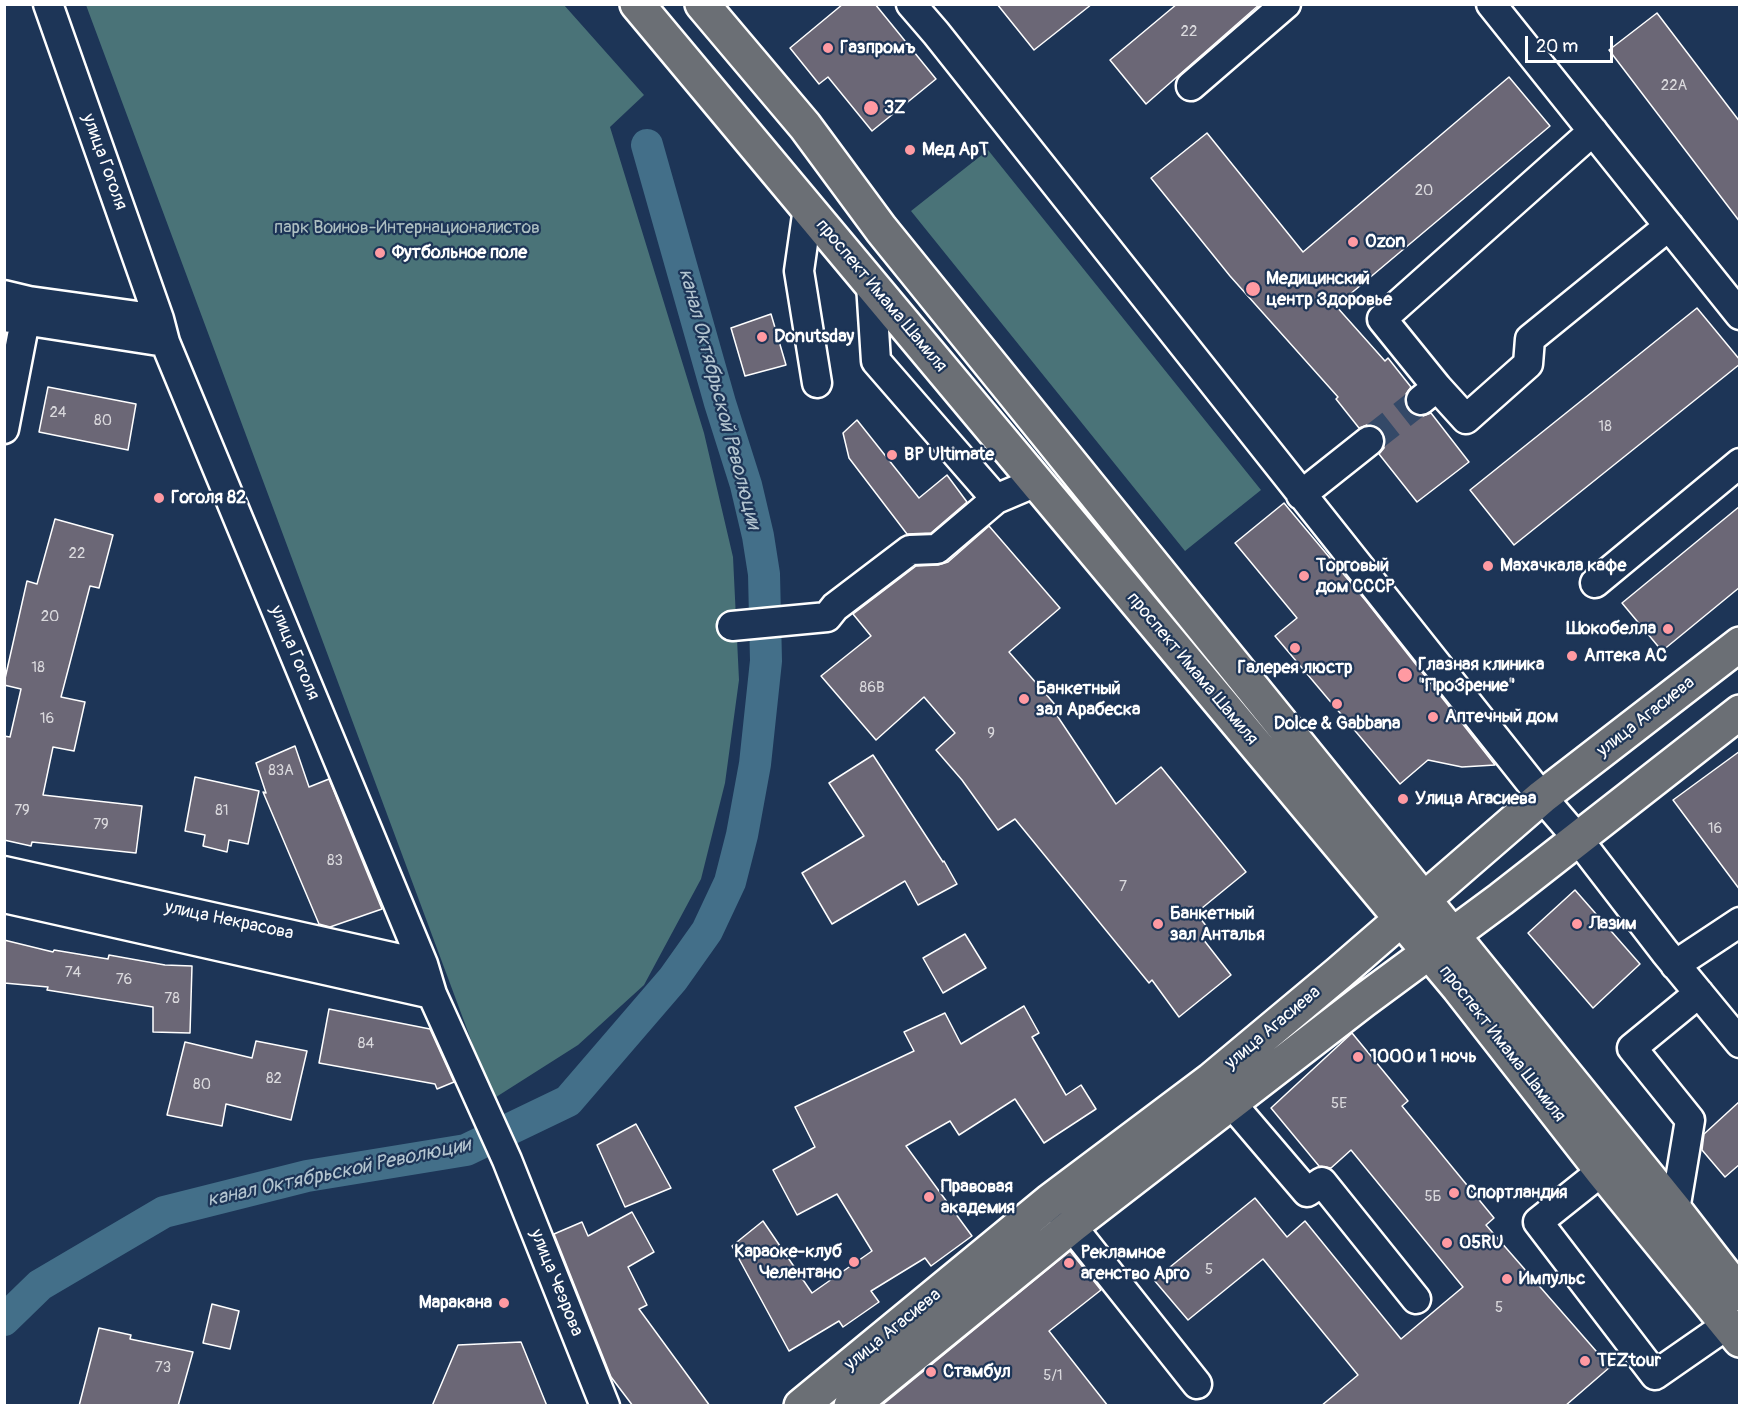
<!DOCTYPE html>
<meta charset="utf-8">
<style>
body{margin:0}
#map{position:relative;width:1744px;height:1410px;overflow:hidden;background:#1d3557;font-family:Pangolin,sans-serif}
canvas{display:block}
.frame{position:absolute;inset:0;border:6px solid #fff;pointer-events:none}
.scale{position:absolute;left:1525px;top:36px;width:88px;height:27px;box-sizing:border-box;border:3px solid #fff;border-top:0;padding-left:8px;font-size:18px;line-height:21px;white-space:nowrap;color:#fff;-webkit-text-stroke:4px #1d3557;paint-order:stroke}
</style>
<div id="map">
<canvas width="1744" height="1410"></canvas>
<div class="frame"></div>
<div class="scale">20 m</div>
</div>
<script>
const ctx = document.querySelector('canvas').getContext('2d');
ctx.lineJoin = 'round';
function fillPath(path, color) {
  ctx.fillStyle = color;
  ctx.fill(path, 'evenodd');
}
function trace(path, color, width, dash) {
  ctx.strokeStyle = color;
  ctx.lineWidth = width;
  ctx.lineCap = dash ? 'butt' : 'round';
  ctx.setLineDash(dash || []);
  ctx.stroke(path);
}
function label(font, color, halo, rows, align = 'center') {
  ctx.font = font + ' Pangolin,sans-serif';
  ctx.lineWidth = 4.5;
  ctx.setLineDash([]);
  ctx.textBaseline = 'middle';
  ctx.strokeStyle = halo;
  ctx.fillStyle = color;
  for (const [text, x, y, turn = 0] of rows) {
    ctx.save();
    ctx.translate(x, y);
    ctx.rotate((+turn || 0) * Math.PI / 180);
    ctx.textAlign = isNaN(turn) ? turn : align;
    if (halo) ctx.strokeText(text, 0, 0);
    ctx.fillText(text, 0, 0);
    ctx.restore();
  }
}
const green = new Path2D(`
 M86,5H564L644,95L610,127L704,433L733,557L739,680L725,783L701,879L644,985L578,1045L493,1099Z
 M988,150L1261,490L1185,551L911,211Z`);
const canal = new Path2D(`
 M4,1320L40,1285L164,1212L307,1176L466,1150L568,1101L673,979L707,931L730,882L742,835L755,764L766,661L764,574L758,536L746,485L720,403L647,145`);
const building = new Path2D(`
 M843,4H875L936,79L872,131L828,77L819,84L790,48Z
 M997,4H1092L1034,50Z
 M1177,4H1260L1146,104L1110,60Z
 M1657,13L1740,122V222L1609,50Z
 M1509,77L1550,126L1336,306L1385,361L1388,358L1411,387L1406,394L1405,402L1409,411L1415,415L1423,416L1431,413L1469,462L1417,502L1379,454L1384,448L1385,439L1382,430L1374,426L1367,425L1359,428L1336,399L1338,397L1230,276L1151,178L1207,133L1303,252Z
 M1697,308L1740,360V364L1514,545L1470,490Z
 M771,314L786,365L745,376L731,328Z
 M48,387L136,404L128,450L39,432Z
 M857,420L919,498L947,475L967,502L931,533L907,534L849,458L843,433Z
 M1284,503L1366,601L1495,765L1462,767L1428,760L1400,784L1275,636L1297,618L1235,543Z
 M1740,506V587L1662,651L1622,603Z
 M55,519L113,535L99,588L90,586L61,697L85,702L74,751L53,747L43,795L142,806L136,853L32,842L31,846L4,840V736L10,737L21,689L4,685V683L27,581L37,584Z
 M989,526L1060,608L1009,652L1058,708L1054,711L1116,804L1161,767L1246,872L1196,913L1211,932L1203,939L1231,975L1179,1017L1152,980L1149,983L1015,819L998,830L962,780L936,750L955,733L924,697L876,740L821,676L871,636L853,614L916,566L938,565L948,562Z
 M295,746L309,787L329,779L382,909L330,927L319,924L263,792L266,793L256,763Z
 M1740,751V890L1673,800Z
 M873,755L943,862L944,861L957,884L918,905L905,881L832,924L802,873L864,836L829,783Z
 M195,777L259,791L248,844L229,840L227,852L203,846L205,835L185,831Z
 M1575,890L1640,964L1593,1008L1528,933Z
 M965,934L986,968L943,993L923,958Z
 M4,940L53,952L54,950L108,959L109,955L165,965L192,966L190,1033L153,1032V1007L47,990L48,987L4,983Z
 M1024,1006L1039,1033L1032,1037L1066,1095L1081,1085L1096,1109L1044,1143L1015,1099L959,1135L950,1121L906,1146L972,1236L931,1266L925,1258L871,1291L879,1302L843,1327L839,1321L789,1351L732,1246L763,1221L812,1293L872,1251L837,1194L797,1215L773,1170L815,1147L795,1107L914,1051L904,1032L945,1013L961,1044Z
 M329,1009L430,1029L454,1082L437,1089L435,1084L319,1063Z
 M1352,1033L1408,1101L1402,1106L1494,1218L1486,1225L1610,1367L1565,1406H1321L1358,1375L1263,1259L1188,1320L1154,1280L1255,1198L1287,1237L1305,1221L1401,1339L1463,1287L1351,1150L1331,1168L1319,1166L1271,1108Z
 M256,1041L307,1051L291,1120L226,1104L222,1126L167,1115L185,1042L252,1058Z
 M1740,1101V1164L1725,1177L1702,1150L1704,1134Z
 M636,1124L671,1188L625,1207L597,1145Z
 M632,1212L654,1252L628,1267L647,1305L639,1309L710,1406H633L611,1377L554,1234L582,1222L588,1236Z
 M1070,1251L1101,1290L1049,1331L1108,1406H881Z
 M212,1304L239,1311L230,1349L203,1343Z
 M99,1328L131,1335L130,1339L193,1352L178,1406H79Z
 M521,1342L547,1406H432L458,1345Z`);
const minorTunnel = new Path2D(`
 M1369,441L1421,400`);
const minor = new Path2D(`
 M48,4L159,319L165,342L423,964L432,994L507,1160L605,1406
 M911,4L936,33L1542,797L1578,839L1665,952L1740,1043
 M1491,4L1740,315
 M1191,86L1286,4
 M808,208L799,271L817,383
 M871,284L876,361L996,499L1036,482
 M4,295L29,301L159,319
 M4,317L165,342
 M1437,387L1466,419L1528,364L1530,339L1669,226
 M1421,400L1437,387L1382,319L1593,131
 M4,429L28,305
 M1301,495L1369,441
 M1595,583L1740,463
 M732,626L827,617L835,607L910,550L937,549L996,499
 M4,871L423,964
 M4,898L432,994
 M1675,965L1740,922
 M1231,1103L1307,1192L1322,1182L1416,1299
 M1602,1171L1538,1222L1655,1375L1727,1325
 M1058,1209L1197,1384
 M1675,1210L1690,1120L1632,1048L1699,993`);
const major = new Path2D(`
 M637,4L1459,988L1602,1171L1740,1340
 M702,4L805,126L881,229L1675,1210L1740,1294
 M801,1406L1050,1201L1211,1080L1339,973L1542,797L1740,644
 M851,1406L1073,1225L1363,1001L1501,899L1740,712`);
const markers = [
 [828,48,6,"#ff9aa2"],
 [871,108,8,"#ff9aa2"],
 [910,150,6,"#ff9aa2"],
 [1353,242,6,"#ff9aa2"],
 [380,253,6,"#ff9aa2"],
 [1253,289,8,"#ff9aa2"],
 [762,337,6,"#ff9aa2"],
 [892,455,6,"#ff9aa2"],
 [159,498,6,"#ff9aa2"],
 [1488,566,6,"#ff9aa2"],
 [1304,576,6,"#ff9aa2"],
 [1668,629,6,"#ff9aa2"],
 [1295,648,6,"#ff9aa2"],
 [1572,656,6,"#ff9aa2"],
 [1405,675,8,"#ff9aa2"],
 [1024,699,6,"#ff9aa2"],
 [1337,704,6,"#ff9aa2"],
 [1433,717,6,"#ff9aa2"],
 [1403,799,6,"#ff9aa2"],
 [1158,924,6,"#ff9aa2"],
 [1577,924,6,"#ff9aa2"],
 [1358,1057,6,"#ff9aa2"],
 [1454,1193,6,"#ff9aa2"],
 [929,1197,6,"#ff9aa2"],
 [1447,1243,6,"#ff9aa2"],
 [854,1262,6,"#ff9aa2"],
 [1069,1263,6,"#ff9aa2"],
 [1507,1279,6,"#ff9aa2"],
 [504,1303,6,"#ff9aa2"],
 [1585,1361,6,"#ff9aa2"],
 [931,1372,6,"#ff9aa2"]
];
const numberNames = [
 ["22",1189,32],
 ["22А",1674,86],
 ["20",1424,191],
 ["24",58,413],
 ["80",103,421],
 ["18",1605,427],
 ["22",77,554],
 ["20",50,617],
 ["18",38,668],
 ["86В",872,688],
 ["16",47,719],
 ["9",991,734],
 ["83А",281,771],
 ["79",22,811],
 ["81",222,811],
 ["79",101,825],
 ["16",1715,829],
 ["83",335,861],
 ["7",1123,887],
 ["74",73,973],
 ["76",124,980],
 ["78",172,999],
 ["84",366,1044],
 ["82",274,1079],
 ["80",202,1085],
 ["5Е",1339,1104],
 ["5Б",1433,1197],
 ["5",1209,1270],
 ["5",1499,1308],
 ["73",163,1368],
 ["5/1",1053,1376]
];
const poiNames = [
 ["Газпромъ",840,48],
 ["3Z",884,108],
 ["Мед АрТ",922,150],
 ["Ozon",1365,242],
 ["Футбольное поле",392,253],
 ["Медицинский",1266,279],
 ["центр Здоровье",1266,300],
 ["Donutsday",774,337],
 ["BP Ultimate",904,455],
 ["Гоголя 82",171,498],
 ["Торговый",1316,566],
 ["дом СССР",1316,587],
 ["Махачкала кафе",1500,566],
 ["Шокобелла",1656,629,"right"],
 ["Аптека АС",1584,656],
 ["Глазная клиника",1418,665],
 ["\"ПроЗрение\"",1418,686],
 ["Галерея люстр",1295,668,"center"],
 ["Банкетный",1036,689],
 ["зал Арабеска",1036,710],
 ["Аптечный дом",1445,717],
 ["Dolce & Gabbana",1337,724,"center"],
 ["Улица Агасиева",1415,799],
 ["Банкетный",1170,914],
 ["зал Анталья",1170,935],
 ["Лазим",1589,924],
 ["1000 и 1 ночь",1370,1057],
 ["Правовая",941,1187],
 ["академия",941,1208],
 ["Спортландия",1466,1193],
 ["05RU",1459,1243],
 ["Караоке-клуб",842,1252,"right"],
 ["Челентано",842,1273,"right"],
 ["Рекламное",1081,1253],
 ["агенство Арго",1081,1274],
 ["Импульс",1519,1279],
 ["Маракана",492,1303,"right"],
 ["TEZtour",1597,1361],
 ["Стамбул",943,1372]
];
const streetNames = [
 ["улица Гоголя",104,162,70],
 ["проспект Имама Шамиля",881,296,50],
 ["улица Гоголя",294,653,67],
 ["проспект Имама Шамиля",1192,669,50],
 ["улица Агасиева",1646,717,-38],
 ["улица Некрасова",229,921,12],
 ["улица Агасиева",1273,1028,-40],
 ["проспект Имама Шамиля",1502,1044,52],
 ["улица Чеэрова",556,1283,68],
 ["улица Агасиева",893,1330,-39]
];
const parkNames = [
 ["парк Воинов-Интернационалистов",407,228]
];
const waterNames = [
 ["канал Октябрьской Революции",719,399,75],
 ["канал Октябрьской Революции",339,1173,-12]
];
fillPath(green, '#4a7378');
trace(canal, '#436f89', 32);
fillPath(building, '#6b6776');
trace(building, '#fff', 1.5);
trace(minorTunnel, '#344968', 28, [28, 14]);
trace(minor, '#fff', 33);
trace(major, '#fff', 38);
trace(minor, '#1d3557', 28);
trace(major, '#6b6f75', 33);
for (const [x, y, r, color] of markers) {
  const dot = new Path2D();
  dot.arc(x, y, r, 0, 2 * Math.PI);
  ctx.fillStyle = color;
  ctx.fill(dot);
  trace(dot, '#1d3557', 2);
}
label('15px', '#dad9dd', null, numberNames);
label('bold 18px', '#fff', '#1d3557', poiNames, 'left');
label('18px', '#fff', '#1d3557', streetNames);
label('18px', '#aec0c2', '#1d3557', parkNames);
label('italic 20px', '#b4c5d0', '#1d3557', waterNames);
</script>
